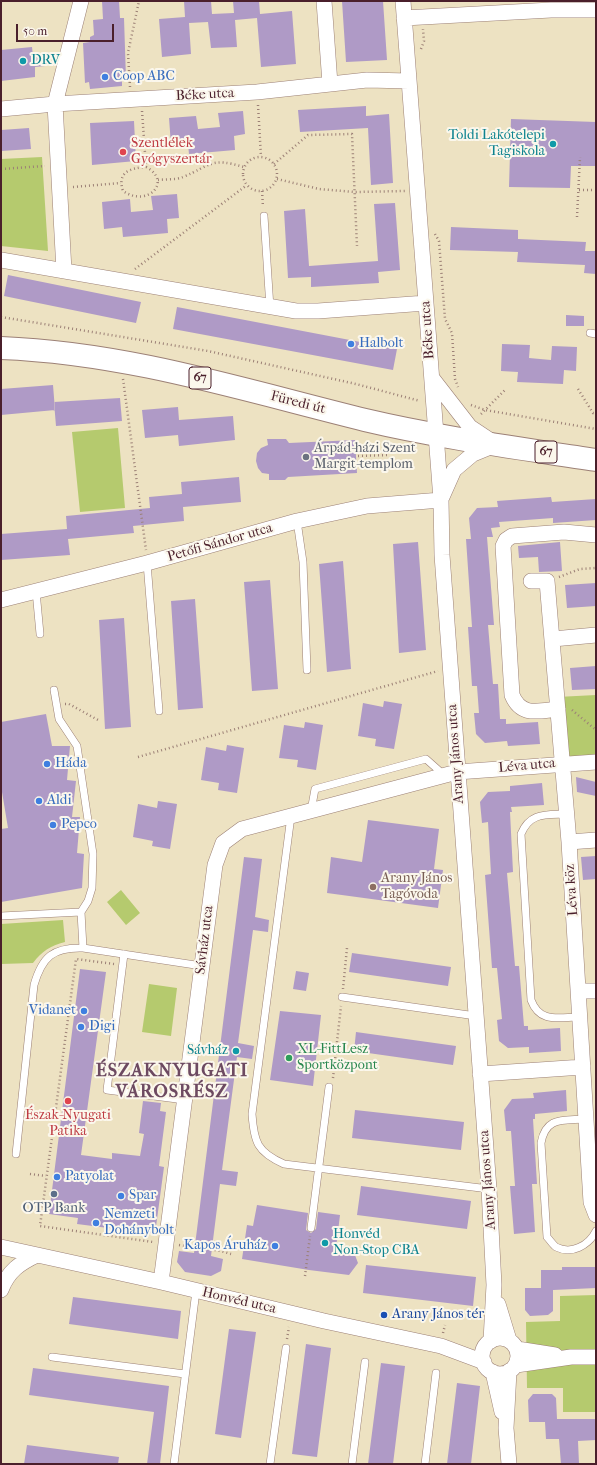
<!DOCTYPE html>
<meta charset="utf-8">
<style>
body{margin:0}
#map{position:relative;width:597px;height:1465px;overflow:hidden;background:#ede2c2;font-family:"IM FELL French Canon",serif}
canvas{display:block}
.frame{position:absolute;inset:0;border:2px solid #4a1f2b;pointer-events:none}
.scale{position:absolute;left:16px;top:24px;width:98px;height:18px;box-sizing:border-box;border:2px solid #4a1f2b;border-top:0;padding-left:5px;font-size:12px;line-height:14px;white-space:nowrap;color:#4a1f2b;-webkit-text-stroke:3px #fbf7ec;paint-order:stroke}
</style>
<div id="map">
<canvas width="597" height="1465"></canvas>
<div class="frame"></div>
<div class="scale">50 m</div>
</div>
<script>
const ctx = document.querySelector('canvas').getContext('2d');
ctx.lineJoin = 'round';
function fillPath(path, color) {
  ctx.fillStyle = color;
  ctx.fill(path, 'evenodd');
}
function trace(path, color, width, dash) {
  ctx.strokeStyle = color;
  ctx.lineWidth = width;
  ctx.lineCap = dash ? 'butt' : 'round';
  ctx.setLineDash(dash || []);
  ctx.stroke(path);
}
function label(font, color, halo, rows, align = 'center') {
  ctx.font = font + ' "IM FELL French Canon",serif';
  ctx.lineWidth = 4;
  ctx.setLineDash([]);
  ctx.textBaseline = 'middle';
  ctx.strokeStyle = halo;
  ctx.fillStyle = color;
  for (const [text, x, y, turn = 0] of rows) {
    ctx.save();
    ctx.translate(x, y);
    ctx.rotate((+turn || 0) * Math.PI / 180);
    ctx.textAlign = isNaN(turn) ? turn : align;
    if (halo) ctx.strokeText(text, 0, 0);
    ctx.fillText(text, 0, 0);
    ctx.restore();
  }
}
const green = new Path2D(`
 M42,157L48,251L1,246V159Z
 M118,428L125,508L80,512L72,432Z
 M596,695V762L563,763L557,697Z
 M121,890L140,913L126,925L107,902Z
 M63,920L65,942C50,946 42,951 33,963L1,964V924Z
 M149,984L177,988L171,1036L142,1032Z
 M596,1295V1412H563V1388H527L526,1322L560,1321V1296Z`);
const building = new Path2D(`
 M102,1H119L120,18H124L126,79H122V86L90,89L89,82L85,83L83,43L90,42V37L94,35L93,20L103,19Z
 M184,1H211L212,14L234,13L233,1H259L260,14L292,11L296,64L261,67L257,18L235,20L237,47L211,48L208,22L189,23L191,54L162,57L159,19L185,17Z
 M342,1H383L387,60L346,62Z
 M32,47L33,56L44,55L45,66L35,67V77L1,81V50Z
 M366,106V116L389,114L393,183L371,185L368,128L300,132L298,110Z
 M243,111L245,134L234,136L235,150L189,154L188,144L171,145L169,118L196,116L198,129L220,127L218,113Z
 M511,119L596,122V166H571L570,188L509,187Z
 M134,121L136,161L92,165L90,123Z
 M29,128L31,149L1,151V130Z
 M177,194L179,218L167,219L168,233L123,237L122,227L104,229L102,202L130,199L131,212L153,210L151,196Z
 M395,203L400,270L378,272L379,283L311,287V277L288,278L284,211L305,209L309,266L378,261L374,204Z
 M451,227L518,230V239L586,242L585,251H596V274L584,273L585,265L517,262L518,252L450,250Z
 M8,275L141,302L136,323L4,296Z
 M177,307L397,349L393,370L173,329Z
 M566,315L584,316V326H566Z
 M502,344L530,345L529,358L551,360L552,346L577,347L576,371L564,370L563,384L517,382L518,372L501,371Z
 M53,385L55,410L1,415V389Z
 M120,398L122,421L56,426L54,402Z
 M178,407L179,420L233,416L235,440L179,446L178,435L145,438L142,410Z
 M267,439H286L289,443L355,440L357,473L288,477L285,480H269V474L262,473L258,468L256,461L257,453L261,448L268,445Z
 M239,477L241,502L183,507L184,521L133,526L134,533L68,539L70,555L1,560V534L67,529L66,516L150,508L149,497L182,494L181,482Z
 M551,497L552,502L596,499V520L553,523V518L499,522L500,527L491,528L493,537H487L494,625H488L493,684H498L500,719H506V724L538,722L540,744L508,746L507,741L485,743L476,734L474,713H479L477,686H472L468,627H472L466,539H471L469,518L477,508L498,507L497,501Z
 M418,542L426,650L399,653L393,544Z
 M560,542L562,571L539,572L538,557L519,558L518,546Z
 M343,561L351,669L327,672L319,564Z
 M270,580L278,689L252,691L244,582Z
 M596,583V606L567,608L565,585Z
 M195,599L203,708L178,710L171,601Z
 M124,618L131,727L105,729L99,620Z
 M596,666V689L572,690L570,668Z
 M384,701L402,704L394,749L375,746L376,739L358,736L363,703L383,707Z
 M46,714L52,746H70L67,780L76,781L72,817H80L77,853L84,854L82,888L1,902V829L8,828L1,786V722Z
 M305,722L323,725L316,770L297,767L298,760L279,758L284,725L304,728Z
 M227,745L244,748L237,793L218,790L219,783L201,780L206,747L226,751Z
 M576,777L596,782V796L577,792Z
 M542,783L544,805L511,807L512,812H510L513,872L507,873L515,966H519L524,1026H528V1030L560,1028L561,1051L529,1053V1047L508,1048L499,1041L497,1020L502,1019L497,968H492L485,875L491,874L488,822L482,823L480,802L488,792L510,791V786Z
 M158,801L177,804L170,849L152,846L153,841L133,837L138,804L157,808Z
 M368,820L439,829L434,869L443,870L438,908L327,893L331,857L362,862Z
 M596,856V879L583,880L581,857Z
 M244,857L262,859L255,917L269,920L268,932L253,930L238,1043L254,1046L252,1059L237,1057L222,1170L238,1172L236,1186L220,1184L211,1256L223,1259L221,1271L211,1276L185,1272L177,1262L179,1251L194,1253Z
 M352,953L451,967L448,986L349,972Z
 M80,969L106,972L81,1155L112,1159V1153L140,1156L144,1134L139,1133L143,1101L161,1103L160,1111L166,1112L159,1166L164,1167L155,1234L77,1224L78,1218L49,1214Z
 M296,971L309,973L306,991L293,989Z
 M280,1011L321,1015L313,1086L270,1080Z
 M356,1032L456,1046L453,1065L354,1051Z
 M566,1090L567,1111L535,1114V1119H533L537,1184H532L535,1232L514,1234L510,1186H515L511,1131H506L504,1110L512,1099L534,1098L533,1093Z
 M355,1110L464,1122L461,1150L352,1138Z
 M361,1186L471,1201L467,1229L357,1215Z
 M257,1205L308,1213L306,1230L311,1233L316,1229L318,1212L340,1215L336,1248L353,1250L358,1263L349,1275L309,1270L242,1259L247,1225L253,1226Z
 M366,1265L476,1277L473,1306L363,1293Z
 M562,1267H596V1288L553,1290V1311L548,1315L530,1316L525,1310V1288H541V1270H562Z
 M73,1297L181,1311L178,1339L69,1324Z
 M229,1329L256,1332L241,1438L215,1434Z
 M306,1344L331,1348L317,1457L292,1454Z
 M381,1363L405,1366L393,1464H368Z
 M33,1368L169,1386L160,1464H147L154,1412L29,1395Z
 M457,1383L480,1386L471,1464H447Z
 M533,1394H552L556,1398L557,1419H596V1440L578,1441L579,1464H561L559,1439H546L545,1422H529L528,1400Z
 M27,1445L119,1457L118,1464H24Z`);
const path = new Path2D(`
 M421,49L424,41L423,29
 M130,87L128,53L139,1
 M258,105L261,157
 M142,111L146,167
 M243 174a17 17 0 1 1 34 0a17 17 0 1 1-34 0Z
 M274,164L308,135L352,134L357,246
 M146,167C173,181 148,208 123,191C117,173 129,168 146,167Z
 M1,169L45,166
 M277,179L319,189L355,192L405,191
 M158,180C165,179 176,180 183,177C212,165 210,157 244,167
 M73,187L121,183
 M579,190H596
 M262,191L263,207
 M577,217L580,157
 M435,234L439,241L445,319L452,333L455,379L458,387
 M135,269L247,185
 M1,317L208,351L356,384L420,401
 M123,379L146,550
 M578,389L593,413H596
 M471,405L485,410L596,429
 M481,414L506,389
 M358,456L390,455
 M559,577L580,569L596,568
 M65,704H69L98,720
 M572,710L596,730
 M138,757L438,671
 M114,964L76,959L40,1226L153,1242
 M343,989L347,948
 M333,1078L341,1006
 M30,1174L46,1176
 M179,1245L221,1251L231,1254
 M305,1276L310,1236
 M443,1333L445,1325
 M287,1339L289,1327`);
const service = new Path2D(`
 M264,216L270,308
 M590,333L596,334
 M297,521L303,562L307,670
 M147,563L159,711
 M36,591L40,634
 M311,811L315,789L426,759L444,775
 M566,814C546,815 530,812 521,834L531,1000C540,1024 559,1017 580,1017
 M291,816L252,1114C254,1142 257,1152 284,1164L489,1189
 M81,912L83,948
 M1,916L81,912L88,901L92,888L93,854L77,746L59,719L54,690
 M124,954L107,1090L185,1100
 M342,997L476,1016
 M586,1119C563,1121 546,1116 541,1143L547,1237C550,1240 553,1245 556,1247C572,1255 589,1245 596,1231
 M16,1154L34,985C42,957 53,947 83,948L202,966
 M311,1228L329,1087
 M52,1357L185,1374
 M174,1464L196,1291
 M270,1464L286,1348
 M352,1464L365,1362
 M425,1464L436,1373`);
const minor = new Path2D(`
 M324,1L330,84
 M403,1L441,500L442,555L489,1189L494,1285L491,1341
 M404,18L551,10H596
 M1,109L55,104L257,92L367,80L409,81
 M1,260L296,311H318L426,303
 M64,271L55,104L81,1
 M432,378L470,427L491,441
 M442,497L454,470L473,454L495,445
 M531,581H547L569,842L591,1202L596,1215
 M1,600L147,563L297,521L367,506L441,500
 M553,639L596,635
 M558,709C538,711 521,717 512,695L503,546L506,540L512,536L564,532L596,535
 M569,842L596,840
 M579,991H596
 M480,1074L583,1067
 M1,1247L161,1282L324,1321L441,1346L484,1362
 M161,1282L215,865L223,843L242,829L457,772L596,762
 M1,1290C8,1271 20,1263 37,1255
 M498,1304L509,1340
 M482 1356a18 18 0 1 1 36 0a18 18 0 1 1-36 0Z
 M517,1349L555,1355
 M516,1365L571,1357H596
 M493,1372L502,1412
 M509,1464L506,1428L509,1371`);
const primary = new Path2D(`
 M1,348C128,353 243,390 365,420C441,438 519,448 596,460`);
const markers = [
 [23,61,4,"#0f9aa8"],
 [105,77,4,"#3f7fe0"],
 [553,144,4,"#0f9aa8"],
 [123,152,4,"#e0444e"],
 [351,344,4,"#3f7fe0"],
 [306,457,4,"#6b7280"],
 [47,764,4,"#3f7fe0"],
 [39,801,4,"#3f7fe0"],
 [53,825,4,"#3f7fe0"],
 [373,887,4,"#8d6e63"],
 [84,1011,4,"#3f7fe0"],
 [81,1027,4,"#3f7fe0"],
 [236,1051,4,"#0f9aa8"],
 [289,1058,4,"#2e9e5b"],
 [68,1101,4,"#e0444e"],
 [57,1177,4,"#3f7fe0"],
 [54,1194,4,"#5c6f8a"],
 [121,1196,4,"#3f7fe0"],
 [96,1223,4,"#3f7fe0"],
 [325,1243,4,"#0f9aa8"],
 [275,1246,4,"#3f7fe0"],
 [384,1315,4,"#1a4fb4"]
];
const shields = [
 [200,378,22],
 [546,452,22]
];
const shieldNames = [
 ["67",200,378],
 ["67",546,452]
];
const cultureNames = [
 ["DRV",31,61],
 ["Toldi Lakótelepi",545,136,"right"],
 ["Tagiskola",545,152,"right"],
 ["Sávház",228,1051,"right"],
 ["Honvéd",333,1235],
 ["Non-Stop CBA",333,1251]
];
const shopNames = [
 ["Coop ABC",113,77],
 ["Halbolt",359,344],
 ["Háda",55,764],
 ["Aldi",47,801],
 ["Pepco",61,825],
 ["Vidanet",76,1011,"right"],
 ["Digi",89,1027],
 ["Patyolat",65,1177],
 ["Spar",129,1196],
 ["Nemzeti",104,1215],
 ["Dohánybolt",104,1231],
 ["Kapos Áruház",267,1246,"right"]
];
const streetNames = [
 ["Béke utca",205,95,-3],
 ["Béke utca",428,330,-94],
 ["Füredi út",298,403,14],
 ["Petőfi Sándor utca",220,543,-16],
 ["Arany János utca",456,754,-94],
 ["Léva utca",527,766,-5],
 ["Léva köz",572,890,-94],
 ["Sávház utca",205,940,-83],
 ["Arany János utca",488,1180,-94],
 ["Honvéd utca",239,1301,13]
];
const healthNames = [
 ["Szentlélek",131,144],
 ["Gyógyszertár",131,160],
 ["Észak-Nyugati",68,1116,"center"],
 ["Patika",68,1132,"center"]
];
const worshipNames = [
 ["Árpád-házi Szent",314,449],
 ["Margit-templom",314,465]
];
const educationNames = [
 ["Arany János",381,879],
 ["Tagóvoda",381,895]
];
const leisureNames = [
 ["XL-FittLesz",297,1050],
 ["Sportközpont",297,1066]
];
const serviceNames = [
 ["OTP Bank",54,1209]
];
const transitNames = [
 ["Arany János tér",392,1315]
];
const districtNames = [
 ["ÉSZAKNYUGATI",172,1072],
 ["VÁROSRÉSZ",172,1093]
];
fillPath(green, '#b5ca6e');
fillPath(building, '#af9ac6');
trace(service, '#9c8076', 8);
trace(minor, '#9c8076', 16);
trace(primary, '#9c8076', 24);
trace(path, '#9c8076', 2.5, [1, 3]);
trace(service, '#fff', 7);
trace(minor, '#fff', 15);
trace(primary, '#fff', 22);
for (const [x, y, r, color] of markers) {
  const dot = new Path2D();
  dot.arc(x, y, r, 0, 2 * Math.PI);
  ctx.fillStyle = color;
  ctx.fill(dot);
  trace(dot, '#fbf7ec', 1.5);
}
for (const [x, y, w] of shields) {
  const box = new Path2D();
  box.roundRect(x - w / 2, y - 11, w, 22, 3);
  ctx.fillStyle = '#fbf7ec';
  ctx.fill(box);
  trace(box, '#4a1f2b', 1);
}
label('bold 13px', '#4a1f2b', null, shieldNames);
label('14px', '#0d838f', '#fbf7ec', cultureNames, 'left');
label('14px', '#366cbe', '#fbf7ec', shopNames, 'left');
label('14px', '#4a1f2b', '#fbf7ec', streetNames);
label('14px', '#be3a42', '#fbf7ec', healthNames, 'left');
label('14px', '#5b616d', '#fbf7ec', worshipNames, 'left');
label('14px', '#785e54', '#fbf7ec', educationNames, 'left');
label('14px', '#27864d', '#fbf7ec', leisureNames, 'left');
label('14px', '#4e5e75', '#fbf7ec', serviceNames);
label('14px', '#164399', '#fbf7ec', transitNames, 'left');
ctx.letterSpacing = '1px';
label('bold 18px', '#6d4a61', '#fbf7ec', districtNames);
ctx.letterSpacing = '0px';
</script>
